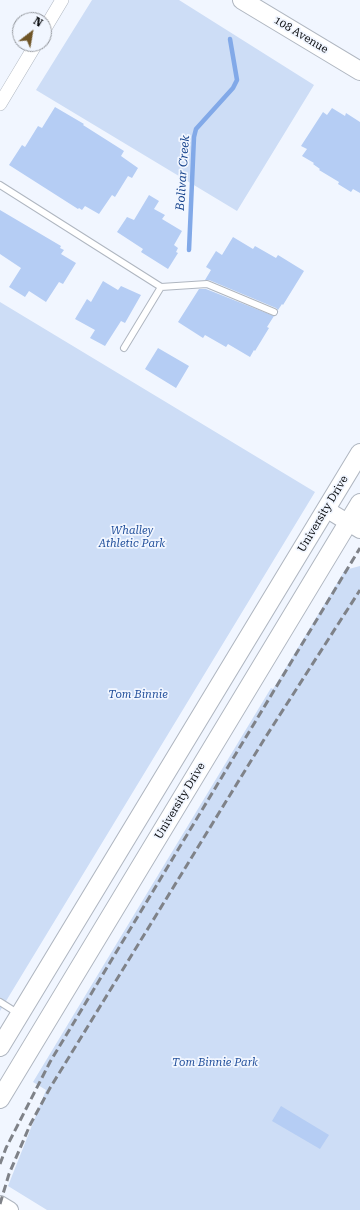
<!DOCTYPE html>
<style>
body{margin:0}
#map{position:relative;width:360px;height:1210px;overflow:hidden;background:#f1f6ff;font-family:"Roboto Serif",serif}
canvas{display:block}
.north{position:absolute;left:12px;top:12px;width:40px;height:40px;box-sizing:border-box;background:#f1f6ff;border:1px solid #95999f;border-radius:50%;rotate:31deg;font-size:11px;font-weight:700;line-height:16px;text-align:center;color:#0b0d10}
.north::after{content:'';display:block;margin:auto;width:14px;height:18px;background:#6f5527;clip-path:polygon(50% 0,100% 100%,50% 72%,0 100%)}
</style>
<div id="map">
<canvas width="360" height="1210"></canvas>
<div class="north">N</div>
</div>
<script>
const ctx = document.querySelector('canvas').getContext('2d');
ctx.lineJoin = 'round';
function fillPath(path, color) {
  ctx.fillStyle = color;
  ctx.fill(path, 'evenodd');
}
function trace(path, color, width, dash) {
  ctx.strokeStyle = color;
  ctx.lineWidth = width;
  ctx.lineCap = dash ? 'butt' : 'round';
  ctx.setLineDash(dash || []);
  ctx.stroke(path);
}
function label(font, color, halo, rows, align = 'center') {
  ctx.font = font + ' "Roboto Serif",serif';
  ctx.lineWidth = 3.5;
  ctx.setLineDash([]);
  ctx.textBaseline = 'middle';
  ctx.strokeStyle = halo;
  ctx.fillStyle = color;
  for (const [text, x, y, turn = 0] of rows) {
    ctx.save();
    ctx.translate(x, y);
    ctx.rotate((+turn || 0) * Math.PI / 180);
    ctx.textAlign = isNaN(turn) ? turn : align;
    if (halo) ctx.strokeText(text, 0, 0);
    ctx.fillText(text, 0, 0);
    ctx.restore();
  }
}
const green = new Path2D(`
 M92,0H179L314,85L237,211L36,90Z
 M0,302L315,492L0,1011Z
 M360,566V1210H47L8,1186L46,1090L33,1082L271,688L273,689L345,570Z`);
const stream = new Path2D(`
 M189,250L194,137L196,129L233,88L237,80L230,39`);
const building = new Path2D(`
 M55,107L84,124L83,125L124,151L121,156L138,168L132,178L128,176L115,197L112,195L99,214L85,206L82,210L79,208L78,209L9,165L22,145L25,147L38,126L42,128Z
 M332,108L345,116L346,113L360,122V193L353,189L351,192L338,184L339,182L319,170L320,169L313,164L314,163L302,156L307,149L301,146L323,112L327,115Z
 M149,195L159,201L154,209L165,215L162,219L182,231L174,245L178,248L176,252L178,253L168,269L141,252L143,249L117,232L127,217L134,220Z
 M0,210L61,246L60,248L64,250L61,254L76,263L63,284L59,282L46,302L29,291L25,297L9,287L21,268L0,254Z
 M233,237L253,249L255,246L276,258L278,255L304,271L283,305L282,304L278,310L276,308L209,280H205L211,270L206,267L216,251L222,255Z
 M103,281L118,290L121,286L141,295L125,323L121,321L105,346L90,338L95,330L75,319L87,299L91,302Z
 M199,289H206L274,316L267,327L269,328L255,351L254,350L250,357L228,344L226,347L205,335L203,338L178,322Z
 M158,348L189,366L176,388L145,369Z
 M281,1106L329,1135L320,1149L272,1121Z`);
const service = new Path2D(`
 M0,185L161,287L207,284L274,312
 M124,348L161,287
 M0,1002L19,1014`);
const minor = new Path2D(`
 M44,30L62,0
 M0,104L36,44`);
const tertiary = new Path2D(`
 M326,509L360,530
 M0,1204L10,1210`);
const secondary = new Path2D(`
 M242,0L360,71
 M0,1047L360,453
 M0,1099L360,503`);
const rail = new Path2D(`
 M0,1164L6,1148L50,1062L360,548
 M0,1204L9,1174L30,1125L50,1088L265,738L360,590`);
const streetNames = [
 ["108 Avenue",301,35,31],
 ["University Drive",323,514,-59],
 ["University Drive",180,801,-59]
];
const parkNames = [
 ["Whalley",132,531],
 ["Athletic Park",132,544],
 ["Tom Binnie",138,695],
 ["Tom Binnie Park",215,1063]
];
const waterNames = [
 ["Bolivar Creek",183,173,-86]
];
fillPath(green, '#cdddf6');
trace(stream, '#82a9e8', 4.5);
fillPath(building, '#b5cdf4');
trace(service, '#afb6c0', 8);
trace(minor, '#afb6c0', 14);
trace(tertiary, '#afb6c0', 18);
trace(secondary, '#afb6c0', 20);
trace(service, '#fff', 6);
trace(minor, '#fff', 13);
trace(tertiary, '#fff', 16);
trace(secondary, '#fff', 18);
trace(rail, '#7f8288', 3, [8, 4]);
label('11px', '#0b0d10', '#f1f6ff', streetNames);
label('italic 11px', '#24519c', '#f1f6ff', parkNames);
label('italic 12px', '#15428c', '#f1f6ff', waterNames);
</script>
